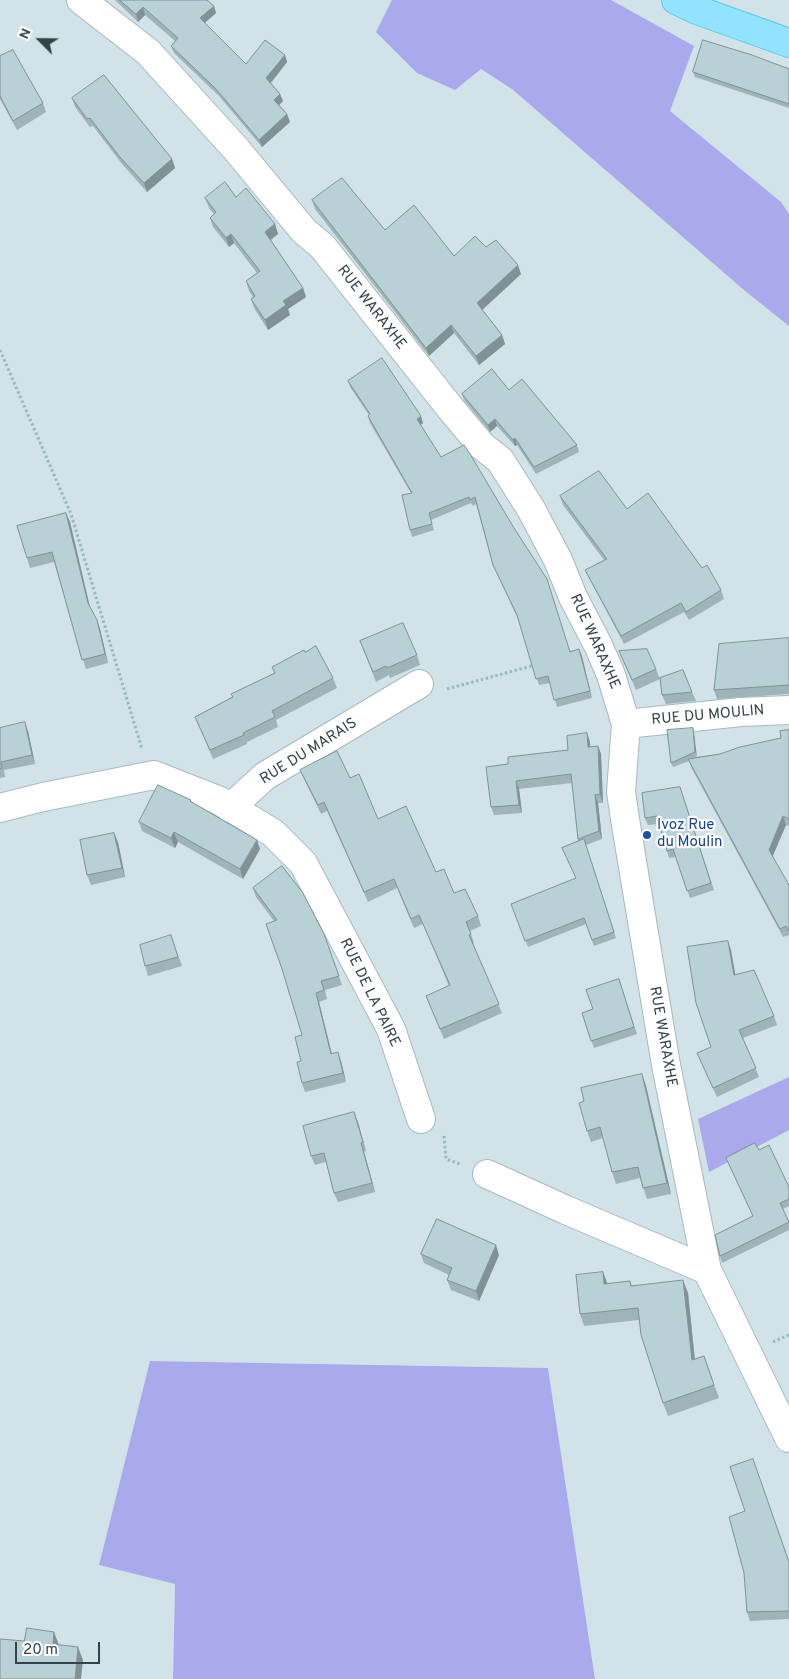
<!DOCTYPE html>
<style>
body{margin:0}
#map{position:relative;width:789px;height:1679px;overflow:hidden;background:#e4f0f3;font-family:Overpass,sans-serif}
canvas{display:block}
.north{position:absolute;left:15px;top:15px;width:50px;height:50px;-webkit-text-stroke:4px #fff;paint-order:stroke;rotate:293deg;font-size:14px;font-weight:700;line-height:20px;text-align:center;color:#334346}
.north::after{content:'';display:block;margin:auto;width:18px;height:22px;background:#334346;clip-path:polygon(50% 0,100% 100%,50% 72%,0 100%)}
.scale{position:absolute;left:15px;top:1642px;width:85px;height:22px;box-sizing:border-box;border:2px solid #334346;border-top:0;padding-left:6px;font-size:15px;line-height:18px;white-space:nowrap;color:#334346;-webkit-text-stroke:4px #fff;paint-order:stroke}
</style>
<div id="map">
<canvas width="789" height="1679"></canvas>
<div class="north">N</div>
<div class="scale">20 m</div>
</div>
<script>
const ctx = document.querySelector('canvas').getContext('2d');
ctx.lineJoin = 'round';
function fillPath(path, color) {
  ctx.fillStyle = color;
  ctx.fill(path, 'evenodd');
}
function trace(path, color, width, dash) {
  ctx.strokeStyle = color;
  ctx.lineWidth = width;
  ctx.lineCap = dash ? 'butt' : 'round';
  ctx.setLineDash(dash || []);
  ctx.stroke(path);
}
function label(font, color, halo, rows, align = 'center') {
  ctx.font = font + ' Overpass,sans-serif';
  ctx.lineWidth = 4.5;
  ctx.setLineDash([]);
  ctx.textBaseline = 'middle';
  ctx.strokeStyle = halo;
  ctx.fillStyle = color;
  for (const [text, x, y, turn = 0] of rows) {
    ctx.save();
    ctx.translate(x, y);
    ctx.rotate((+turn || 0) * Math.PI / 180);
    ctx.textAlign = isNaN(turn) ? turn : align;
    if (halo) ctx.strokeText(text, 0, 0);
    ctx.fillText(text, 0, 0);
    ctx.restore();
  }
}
const residential = new Path2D(`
 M0,0H789V1679H595L548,1368L151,1361L99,1565L175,1583L173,1679H0Z`);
const green = new Path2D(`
 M392,0H611L694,46L670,111L781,202L789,214V326L744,290L512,89L481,69L455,90L417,73L376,32Z
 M789,1077V1130L709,1172L698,1119Z
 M150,1361L548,1368L595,1679H173L175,1584L99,1565Z`);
const path = new Path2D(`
 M0,350L71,514L142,749
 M447,689L535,665
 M444,1136L446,1159L460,1164
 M773,1342L789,1335`);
const minor = new Path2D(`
 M81,0L148,52L236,149L304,231L322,246L451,409L482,446L500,460L531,509L558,560L573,597L598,645L611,675L626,724L621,792L625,819L666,1065L707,1270L789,1438
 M626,724L741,712L789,710
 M0,808L43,797L154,775L220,801L273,833L303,863L391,1029L421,1119
 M230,808L265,776L419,684
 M487,1174L566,1210L707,1270`);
const major = new Path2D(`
 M676,0L697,10L789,43`);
const wall = new Path2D(`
 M115,0H207L214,6L216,13L205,23L246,64L285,55L287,62L271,83L280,94L283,101L279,105L287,114L290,122L262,147L219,96L174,53L171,46L175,41L145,15L138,22Z
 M0,56L43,103L46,112L17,130L0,99Z
 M789,69V108L695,77L693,72Z
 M72,98L172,159L175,168L147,192L122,164L93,126L90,127L75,107Z
 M236,197L275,224L278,234L271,240L303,288L306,297L288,309L290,315L268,330L254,308L251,299L253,297L249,291L246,281L257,273L234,243L229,247L213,227L210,218L214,214L209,208L205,198Z
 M312,200L454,256L486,247L521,274L482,310L502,335L505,344L479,365L454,333L429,356L315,209Z
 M348,381L423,423L420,425L441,457L464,445L570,651L579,649L592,698L557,707L550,683L539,685L518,619L493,565L476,504L473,506L471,503L431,520L434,530L412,537L410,530L411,493L370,423L368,416L369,415L350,387Z
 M509,390L577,445L579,452L536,474L517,445L515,446L497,426L490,432L464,400L462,394Z
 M560,496L627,509L702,568L721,590L724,599L689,620L684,612L624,644L589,578L585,570L604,560L563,505Z
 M66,513L70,522L90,607L100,629L108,663L86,669L54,562L30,568L27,558Z
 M789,638V694L717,699L714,690Z
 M360,641L417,655L420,665L390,678L389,675L376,682Z
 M619,651L656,669L660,679L636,690Z
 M305,652L333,678L337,688L276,720L278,727L247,742V744L213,759L195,717L232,697L274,673L272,667Z
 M692,692L696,701L666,704L662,695Z
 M0,728L28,731L35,764L4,770L5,777L0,778Z
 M789,730V826L786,825L772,856L789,885V935L783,937L691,767L689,761L673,767L671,763L694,733L696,757L720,754L781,738Z
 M587,733L590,742V747L598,746L601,754L603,803H598L602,839L586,845L616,938L594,946L586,924L528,947L511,904L576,879L562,848L578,841L572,783L519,789L522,813L494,815L491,807L508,764L568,750Z
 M300,770L350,778L378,819L436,872L454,893L478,916L481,926L470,931L474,943L473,944L502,1013L444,1039L426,996L449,986L423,924L414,928L397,888L368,902L327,811L321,814L304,779Z
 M680,787L714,890L690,898L676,857L669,858L659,824L648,825L645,818Z
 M191,800L192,803L260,849L243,879L178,842L175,848L142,831L139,822Z
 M114,833L118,842L125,877L91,885L87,875Z
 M253,888L324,934L342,985L325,990L327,999L319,1002L332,1054L341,1061L346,1082L305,1092L302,1083L301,1061L302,1035L274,921L256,897Z
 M171,935L182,966L148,976L145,966Z
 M731,950L735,975L774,1016L777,1025L743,1038L759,1077L717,1097L701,1062L697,1053L711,1047Z
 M619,979L637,1034L594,1048L582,1013L593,1009Z
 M642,1074L646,1086L671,1194L647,1199L640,1178L616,1184L612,1172L603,1138L591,1142L587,1131L584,1101Z
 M354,1112L366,1151L364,1152L375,1192L338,1202L334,1193L326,1162L315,1165L311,1156Z
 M759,1150L789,1187V1206L783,1209L789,1221V1230L722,1263L720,1256L753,1216L726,1158Z
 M421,1254L499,1255L479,1301L451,1290L447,1280L449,1275L424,1263Z
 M603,1272L607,1284L630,1281L632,1286L688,1293L695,1359L704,1356L719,1398L668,1416L663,1403L639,1320L584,1326L580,1314Z
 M789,1562V1619L750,1621L747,1612Z`);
const shadedWall = new Path2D(`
 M214,6L216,13L202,25L200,18Z
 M143,7L145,15L138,22L136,14Z
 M285,55L287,62L269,85L266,78Z
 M280,94L283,101L277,107L274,100Z
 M287,114L290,122L262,147L259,140Z
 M172,159L175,168L147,192L144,183Z
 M275,224L278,234L269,241L265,232Z
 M231,234L234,243L229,247L226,238Z
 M518,265L521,274L480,312L477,303Z
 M303,288L306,297L288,309L290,315L268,330L265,320L283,301Z
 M451,325L454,333L429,356L426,348Z
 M502,335L505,344L479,365L476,356Z
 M421,416L423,423L419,426L417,419Z
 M495,419L497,426L490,432L488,425Z
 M515,438L517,445L515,446L513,440Z
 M66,513L70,522L91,612L88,603Z
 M97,620L100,629L108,663L105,654Z
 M579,649L582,656L592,698L590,691Z
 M25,722L28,731L35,764L32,755Z
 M693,728L694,733L697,757L695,752Z
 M587,733L590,742L591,755L588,747Z
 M598,746L601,754L603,803L600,794Z
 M516,781L519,789L522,813L519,805Z
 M595,795L598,803L602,839L599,831Z
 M783,816L786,825L772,858L769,850Z
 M174,832L178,842L175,848L171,838Z
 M114,833L118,842L125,877L122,868Z
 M257,840L260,849L243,879L240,869Z
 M728,941L731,950L737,984L734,975Z
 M316,993L319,1002L334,1063L331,1054Z
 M338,1052L341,1061L346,1082L343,1073Z
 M642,1074L646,1086L671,1194L667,1183Z
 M354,1112L358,1122L366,1151L363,1142Z
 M361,1143L364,1152L375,1192L372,1183Z
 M496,1245L499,1255L479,1301L476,1291Z
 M603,1272L608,1285L604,1284Z
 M683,1280L688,1293L696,1372L692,1360Z
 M54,1632L59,1645L53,1644Z
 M78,1647L83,1660L81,1679H75Z`);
const building = new Path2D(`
 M120,0H207L214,6L200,18L246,64L265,40L285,55L266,78L280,94L274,100L287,114L259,140L216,89L171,46L178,38L143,7L136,14Z
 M703,40L752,55L789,69V104L693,72Z
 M13,50L43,103L13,121L0,96V56Z
 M104,75L172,159L144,183L119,156L90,118L87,119L72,98Z
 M342,178L385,230L414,205L454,256L475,236L486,247L496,240L518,265L477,303L502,335L476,356L451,325L426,348L312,200Z
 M225,182L236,197L246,188L275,224L265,232L303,288L283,301L286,305L265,320L251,299L255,296L246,281L260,271L231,234L226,238L210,218L216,212L205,198Z
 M382,358L421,416L417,419L441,457L464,445L470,454L514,528L547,579L570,652L579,649L590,691L554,700L548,676L536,679L517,615L493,565L475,497L470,500L469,497L429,513L432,524L410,530L402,495L412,493L368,416L370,414L348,381Z
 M492,369L509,390L522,379L577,445L534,467L515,438L513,440L495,419L488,425L462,394Z
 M599,471L627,509L648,493L702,568L707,565L721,590L686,612L681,603L621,636L585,570L607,559L560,496Z
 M66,513L88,603L97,620L105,654L82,660L52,552L27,558L17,526Z
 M403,623L417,655L387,668L386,666L373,672L360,641Z
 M789,638V685L714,690L719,644Z
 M316,646L333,678L272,711L275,717L243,733L244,735L210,750L195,717L233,697L231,694L275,673L272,667L304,650L305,652Z
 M647,649L656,669L632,680L619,651Z
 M683,670L692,692L662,695L660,678Z
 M25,722L32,755L1,762L2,768L0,769V728Z
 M693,728L695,752L671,763L667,730Z
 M789,730V819L783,816L769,850L789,885V931L786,926L780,929L688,759L720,754L740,747L781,738L780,731Z
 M587,733L588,747L598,746L600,794L595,795L599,831L578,839L571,774L516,781L519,805L491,807L486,767L508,764V757L568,750L567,736Z
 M337,751L350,778L359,774L378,819L406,806L436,872L444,869L454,893L465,889L478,916L466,922L471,934L469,935L499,1004L440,1029L426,996L450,985L419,915L411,919L394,879L364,892L324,802L318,805L300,770Z
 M158,785L191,800L190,801L257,840L240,869L174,832L171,838L139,822Z
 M680,787L711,883L687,891L673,849L667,851L657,816L645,818L642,793Z
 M114,833L122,868L87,875L80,840Z
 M584,839L614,932L592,940L584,918L525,941L511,904L576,878L562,848Z
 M282,866L303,893L324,934L339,976L321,981L324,990L316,993L331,1054L338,1052L343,1073L302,1083L297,1062L301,1061L295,1037L302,1035L282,969L266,924L277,920L253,888Z
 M171,935L178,957L145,966L140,945Z
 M728,941L734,975L754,970L774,1016L739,1030L756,1068L713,1088L697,1053L711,1047L696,1003L687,947Z
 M619,979L634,1027L591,1041L582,1013L593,1009L586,990Z
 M642,1074L667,1183L643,1188L638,1167L612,1172L600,1127L587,1131L579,1103L584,1101L581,1088Z
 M354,1112L363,1142L361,1143L372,1183L334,1193L324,1153L311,1156L303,1126Z
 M755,1143L759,1150L769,1145L789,1187V1199L780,1203L789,1222L720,1256L715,1235L753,1216L726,1158Z
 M437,1219L496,1245L476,1291L447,1280L452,1268L421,1254Z
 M603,1272L604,1284L630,1281L631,1286L683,1280L692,1360L704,1356L714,1385L663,1403L641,1335L638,1308L580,1314L576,1275Z
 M753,1459L789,1562V1611L747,1612L744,1573L729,1517L745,1511L730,1467Z
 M27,1628L54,1632L53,1644L78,1647L75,1679H0V1639L24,1641Z`);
const markers = [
 [647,835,5,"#1a4fb4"]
];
const streetNames = [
 ["RUE WARAXHE",371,308,52],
 ["RUE WARAXHE",594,642,66],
 ["RUE DU MOULIN",708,716,-5],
 ["RUE DU MARAIS",309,752,-32],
 ["RUE DE LA PAIRE",369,993,64],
 ["RUE WARAXHE",662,1037,80]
];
const transitNames = [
 ["Ivoz Rue",657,826],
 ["du Moulin",657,843]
];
fillPath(residential, '#d1e3e8');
fillPath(green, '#a9a9eb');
trace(minor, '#a5babf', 30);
trace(major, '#58c9ed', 30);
trace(path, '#96bac2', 3, [2.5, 2.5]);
trace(minor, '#fff', 28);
trace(major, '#91e3ff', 28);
fillPath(wall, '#9eb4b8');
fillPath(shadedWall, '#819296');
fillPath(building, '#b8d1d6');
trace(building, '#819296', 1);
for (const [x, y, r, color] of markers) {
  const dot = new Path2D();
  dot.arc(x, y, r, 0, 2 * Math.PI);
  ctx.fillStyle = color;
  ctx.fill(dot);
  trace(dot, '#fff', 2);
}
label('15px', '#334346', '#fff', streetNames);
label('15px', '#164399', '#fff', transitNames, 'left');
</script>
